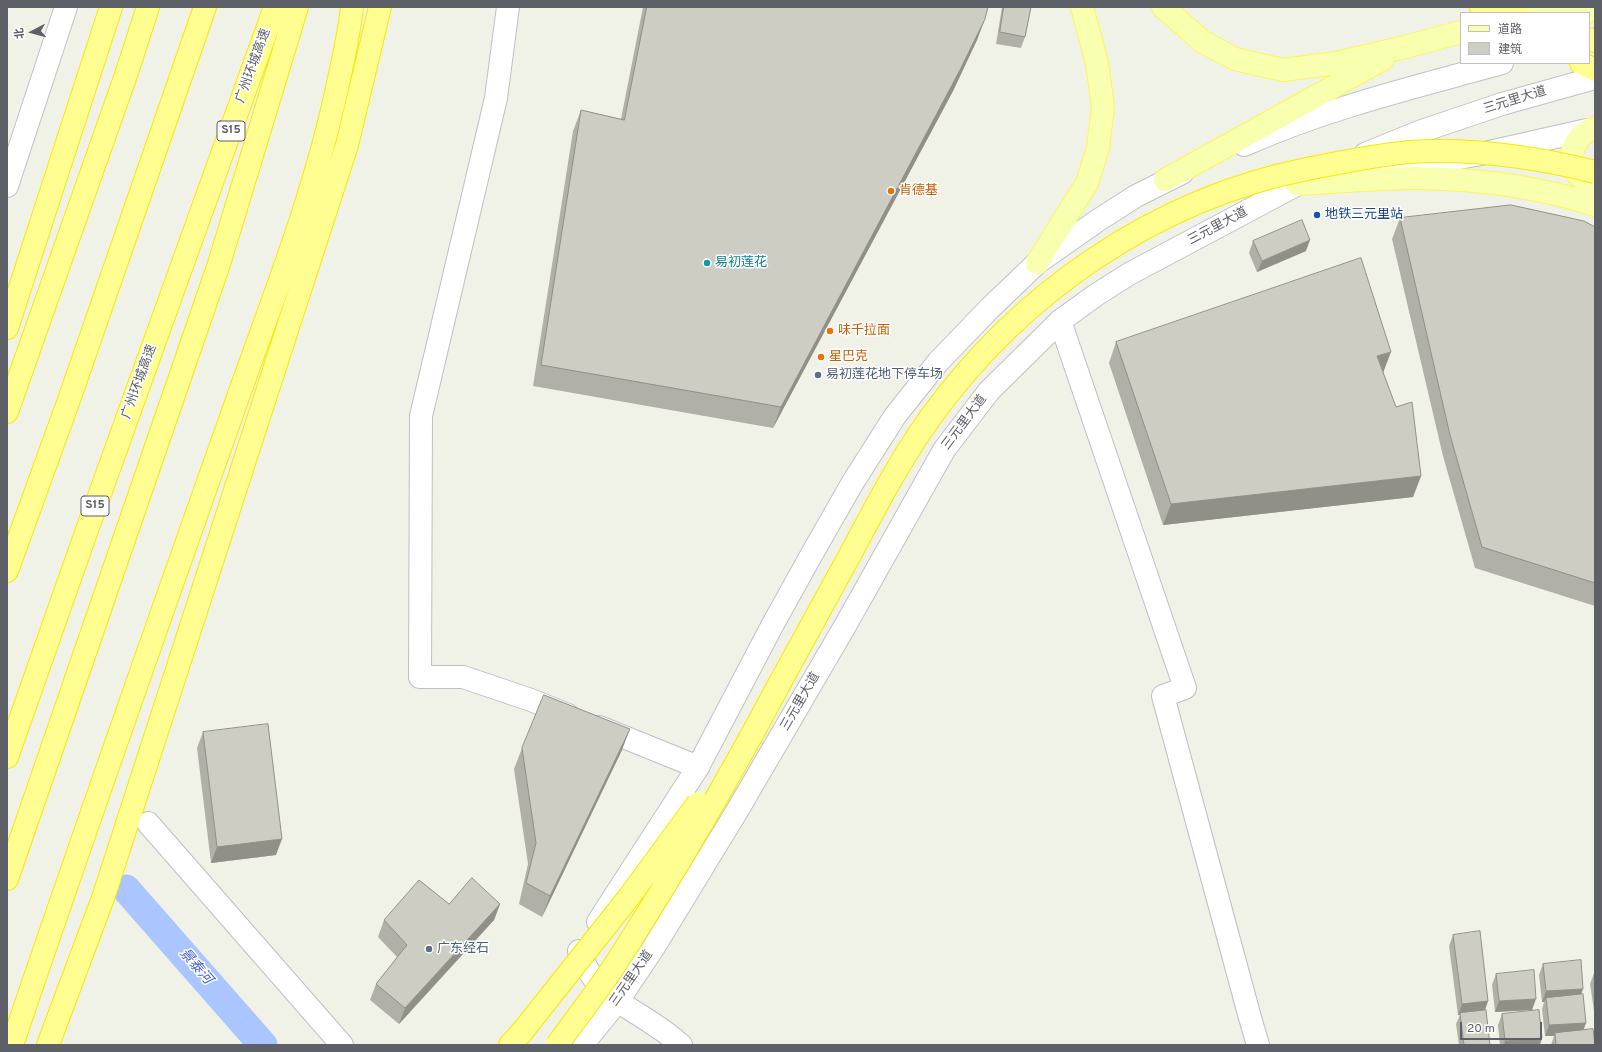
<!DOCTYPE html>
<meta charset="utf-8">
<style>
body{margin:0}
#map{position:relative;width:1602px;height:1052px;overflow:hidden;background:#f1f2e7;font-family:Overpass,"Noto Sans SC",sans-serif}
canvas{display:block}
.frame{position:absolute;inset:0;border:8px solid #5e6068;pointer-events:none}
.legend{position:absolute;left:1460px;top:12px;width:130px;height:52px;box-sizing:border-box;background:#fff;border:1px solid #bfbfc3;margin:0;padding:5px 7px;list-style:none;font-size:12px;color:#5e6068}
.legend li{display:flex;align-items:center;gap:8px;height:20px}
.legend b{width:20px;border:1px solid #bfbfc3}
.north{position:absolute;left:12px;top:12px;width:40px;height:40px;-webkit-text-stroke:3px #fff;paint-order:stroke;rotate:264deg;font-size:11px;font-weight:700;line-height:16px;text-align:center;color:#5e6068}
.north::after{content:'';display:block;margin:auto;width:14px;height:18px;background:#5e6068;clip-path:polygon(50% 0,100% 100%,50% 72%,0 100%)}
.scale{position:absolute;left:1460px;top:1022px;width:82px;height:18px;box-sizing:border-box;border:2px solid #5e6068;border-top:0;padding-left:5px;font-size:12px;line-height:14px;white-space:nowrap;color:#5e6068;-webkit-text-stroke:3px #fff;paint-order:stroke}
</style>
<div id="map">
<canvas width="1602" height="1052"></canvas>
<div class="frame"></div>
<ul class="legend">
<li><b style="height:5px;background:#f8ffaf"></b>道路</li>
<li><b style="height:11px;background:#cdcdc3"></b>建筑</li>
</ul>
<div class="north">北</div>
<div class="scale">20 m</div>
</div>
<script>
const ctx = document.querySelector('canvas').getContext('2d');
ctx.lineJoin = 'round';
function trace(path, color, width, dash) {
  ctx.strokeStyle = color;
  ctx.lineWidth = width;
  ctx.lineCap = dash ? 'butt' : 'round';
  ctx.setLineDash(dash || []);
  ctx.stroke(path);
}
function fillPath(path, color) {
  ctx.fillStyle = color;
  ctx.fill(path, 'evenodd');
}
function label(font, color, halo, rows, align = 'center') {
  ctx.font = font + ' Overpass,"Noto Sans SC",sans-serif';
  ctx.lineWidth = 3;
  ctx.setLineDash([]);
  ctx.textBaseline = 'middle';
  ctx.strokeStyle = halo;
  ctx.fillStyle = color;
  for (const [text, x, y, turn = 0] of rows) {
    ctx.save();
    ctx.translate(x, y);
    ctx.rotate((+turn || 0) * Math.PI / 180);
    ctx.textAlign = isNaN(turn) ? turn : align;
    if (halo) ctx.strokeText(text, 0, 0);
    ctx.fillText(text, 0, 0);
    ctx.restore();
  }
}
const canal = new Path2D(`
 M126,889L263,1045`);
const street = new Path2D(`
 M508,7L496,98L421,416L420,677H463L531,700L568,715
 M1377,172L1476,155L1587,130
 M1060,321L1185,688L1163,696L1249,1014L1258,1045
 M599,727L698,767
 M148,823L342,1045
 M579,951C595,995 624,1003 659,1028C667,1033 674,1039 681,1045`);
const secondary = new Path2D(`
 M1244,145C1327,108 1416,87 1502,63
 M1365,154L1419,132L1502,104L1595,78
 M7,186L66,7
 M598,922L698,767L773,624L813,552L853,482L895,416L938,362L990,308L1037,263L1097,221L1136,196L1182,173
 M582,1045L617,1002L654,947L737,811L845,626L944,450L989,391L1060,321L1096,295L1129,274L1315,175`);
const primary = new Path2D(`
 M1163,7L1203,42L1235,59L1283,70L1336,63L1405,47L1461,32
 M1575,7L1585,13
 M1538,13L1562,7
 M1595,128C1585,131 1579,136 1575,145C1566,165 1576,178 1595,186
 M1165,180L1383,59
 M1297,184C1337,182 1378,178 1418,178C1476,179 1540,187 1595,205
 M1037,263L1087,183L1098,148L1103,107L1097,63L1082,7`);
const highway = new Path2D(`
 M1481,7L1492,13
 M1502,7L1518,13
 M1589,39L1595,41
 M1581,63L1595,70
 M7,328L111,7
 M7,412L126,75L148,7
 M7,571L70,397L205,7
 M7,757L88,527L275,7
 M7,879L219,264L297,7
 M12,1045C83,835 157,626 231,417C269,308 313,201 337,88C343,61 349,35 352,7
 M48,1045L103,898L347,145L380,7
 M510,1045L522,1032`);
const highwayBridge = new Path2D(`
 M522,1032L629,897L698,803
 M557,1045C577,1017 599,990 618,960C674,873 727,782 776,690C801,644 826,599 851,553C876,506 900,460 930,418C1020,293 1156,199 1307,169C1342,162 1376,155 1410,152C1473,148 1535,157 1595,172`);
const wall = new Path2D(`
 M643,7H988L977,40L953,91L773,428L533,386L573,131L581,110L621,119Z
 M1002,7H1031L1025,37L1021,48L996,44Z
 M1400,218L1595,227V606L1475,568L1443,456L1392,239Z
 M1253,241L1306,251L1257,272L1249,253Z
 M1116,342L1383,373L1421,476L1413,497L1163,525L1109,363Z
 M203,732L276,855L211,863L197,748Z
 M522,748L622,750L542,917L519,904L528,864L514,769Z
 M449,904H500L494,920L399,1024L370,1000L376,984L397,957L378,937L384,920Z
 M1453,935L1488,1001L1485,1010L1490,1045H1459L1456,1024L1460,1015H1458L1449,946Z
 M1543,964L1583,989L1581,994L1586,1023L1583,1030L1595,1045H1551L1554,1036H1545L1542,1009L1544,1002H1542L1539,975Z
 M1594,973H1595V1011H1594L1590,984Z
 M1496,974L1532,1010L1495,1012L1492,985Z
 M1502,1014L1540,1045H1500L1498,1025Z
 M1595,1021V1033L1594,1024Z`);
const shadedWall = new Path2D(`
 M985,19L977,40L953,91L773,428L781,407Z
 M1310,240L1306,251L1257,272L1262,261Z
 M1391,352L1383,373L1377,356Z
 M1421,476L1413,497L1163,525L1171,504Z
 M630,729L622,750L542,917L550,896Z
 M282,839L276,855L211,863L217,847Z
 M500,904L494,920L399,1024L405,1008Z
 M1583,989L1579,1000L1546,998L1544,1002H1542L1546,991Z
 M1536,999L1532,1010L1495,1012L1499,1001Z
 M1488,1001L1484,1012L1460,1013V1015H1458L1462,1004Z
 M1586,1023L1582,1034L1555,1033L1554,1036H1545L1549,1025Z
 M1542,1038L1540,1045H1504L1505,1041Z`);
const building = new Path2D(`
 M647,7H988L985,19L960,70L781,407L541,365L581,110L624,120Z
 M1004,7H1031L1025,37L1000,32Z
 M1511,205L1584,221L1595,227V583L1482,547L1450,435L1400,218Z
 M1302,220L1310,240L1262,261L1253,241Z
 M1361,258L1391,352L1377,356L1396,407L1412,402L1421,476L1171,504L1116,342Z
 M544,695L630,729L550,896L526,883L536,843L522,748Z
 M268,724L282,839L217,847L203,732Z
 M472,878L500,904L405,1008L376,984L407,945L384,920L419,880L449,904Z
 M1480,931L1488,1001L1462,1004L1453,935Z
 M1581,960L1583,989L1546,991L1543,964Z
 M1534,970L1536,999L1499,1001L1496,974Z
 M1583,994L1586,1023L1549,1025L1546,998Z
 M1486,1010L1490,1045H1464L1460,1013Z
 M1539,1010L1542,1038L1505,1041L1502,1014Z
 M1593,1029L1595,1045H1556L1555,1033Z`);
const markers = [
 [891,191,4,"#e8710a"],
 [1317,215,4,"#1a4fb4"],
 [707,263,4,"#0f9aa8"],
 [830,331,4,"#e8710a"],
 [821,357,4,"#e8710a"],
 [818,375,4,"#5c6f8a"],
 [429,949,4,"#5c6f8a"]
];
const shields = [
 [231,131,28],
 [95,506,28]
];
const shieldNames = [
 ["S15",231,131],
 ["S15",95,506]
];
const streetNames = [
 ["广州环城高速",254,66,-70],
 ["三元里大道",1515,101,-17],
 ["三元里大道",1218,227,-28],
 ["广州环城高速",140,382,-70],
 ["三元里大道",965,423,-53],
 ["三元里大道",801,702,-60],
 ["三元里大道",632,979,-55]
];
const foodNames = [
 ["肯德基",899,191],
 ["味千拉面",838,331],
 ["星巴克",829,357]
];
const transitNames = [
 ["地铁三元里站",1325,215]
];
const cultureNames = [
 ["易初莲花",715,263]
];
const serviceNames = [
 ["易初莲花地下停车场",826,375],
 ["广东经石",437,949]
];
const waterNames = [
 ["景泰河",195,967,49]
];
trace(canal, '#aac5ff', 29);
trace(street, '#bebfc6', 24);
trace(secondary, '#bfc1c8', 24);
trace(primary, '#fcf656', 24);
trace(highway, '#f9e800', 24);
trace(street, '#fff', 22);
trace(secondary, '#fff', 22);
trace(primary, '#f8ffaf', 22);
trace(highway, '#fffe91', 22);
trace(highwayBridge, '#f9e800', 24, []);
trace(highwayBridge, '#fffe91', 22);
fillPath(wall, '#b0b0a8');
fillPath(shadedWall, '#909088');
fillPath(building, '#cdcdc3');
trace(building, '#909088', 1);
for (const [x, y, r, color] of markers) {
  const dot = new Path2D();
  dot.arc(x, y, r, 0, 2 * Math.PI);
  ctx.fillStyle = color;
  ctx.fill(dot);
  trace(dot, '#fff', 1.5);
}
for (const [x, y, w] of shields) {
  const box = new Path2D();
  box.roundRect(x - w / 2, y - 10, w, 20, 3);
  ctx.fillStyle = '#fff';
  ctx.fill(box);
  trace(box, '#5e6068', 1);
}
label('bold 12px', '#5e6068', null, shieldNames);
label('13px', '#5e6068', '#fff', streetNames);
label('13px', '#c56008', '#fff', foodNames, 'left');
label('13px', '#164399', '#fff', transitNames, 'left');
label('13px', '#0d838f', '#fff', cultureNames, 'left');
label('13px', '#4e5e75', '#fff', serviceNames, 'left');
label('italic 14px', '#4263cd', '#fff', waterNames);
</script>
